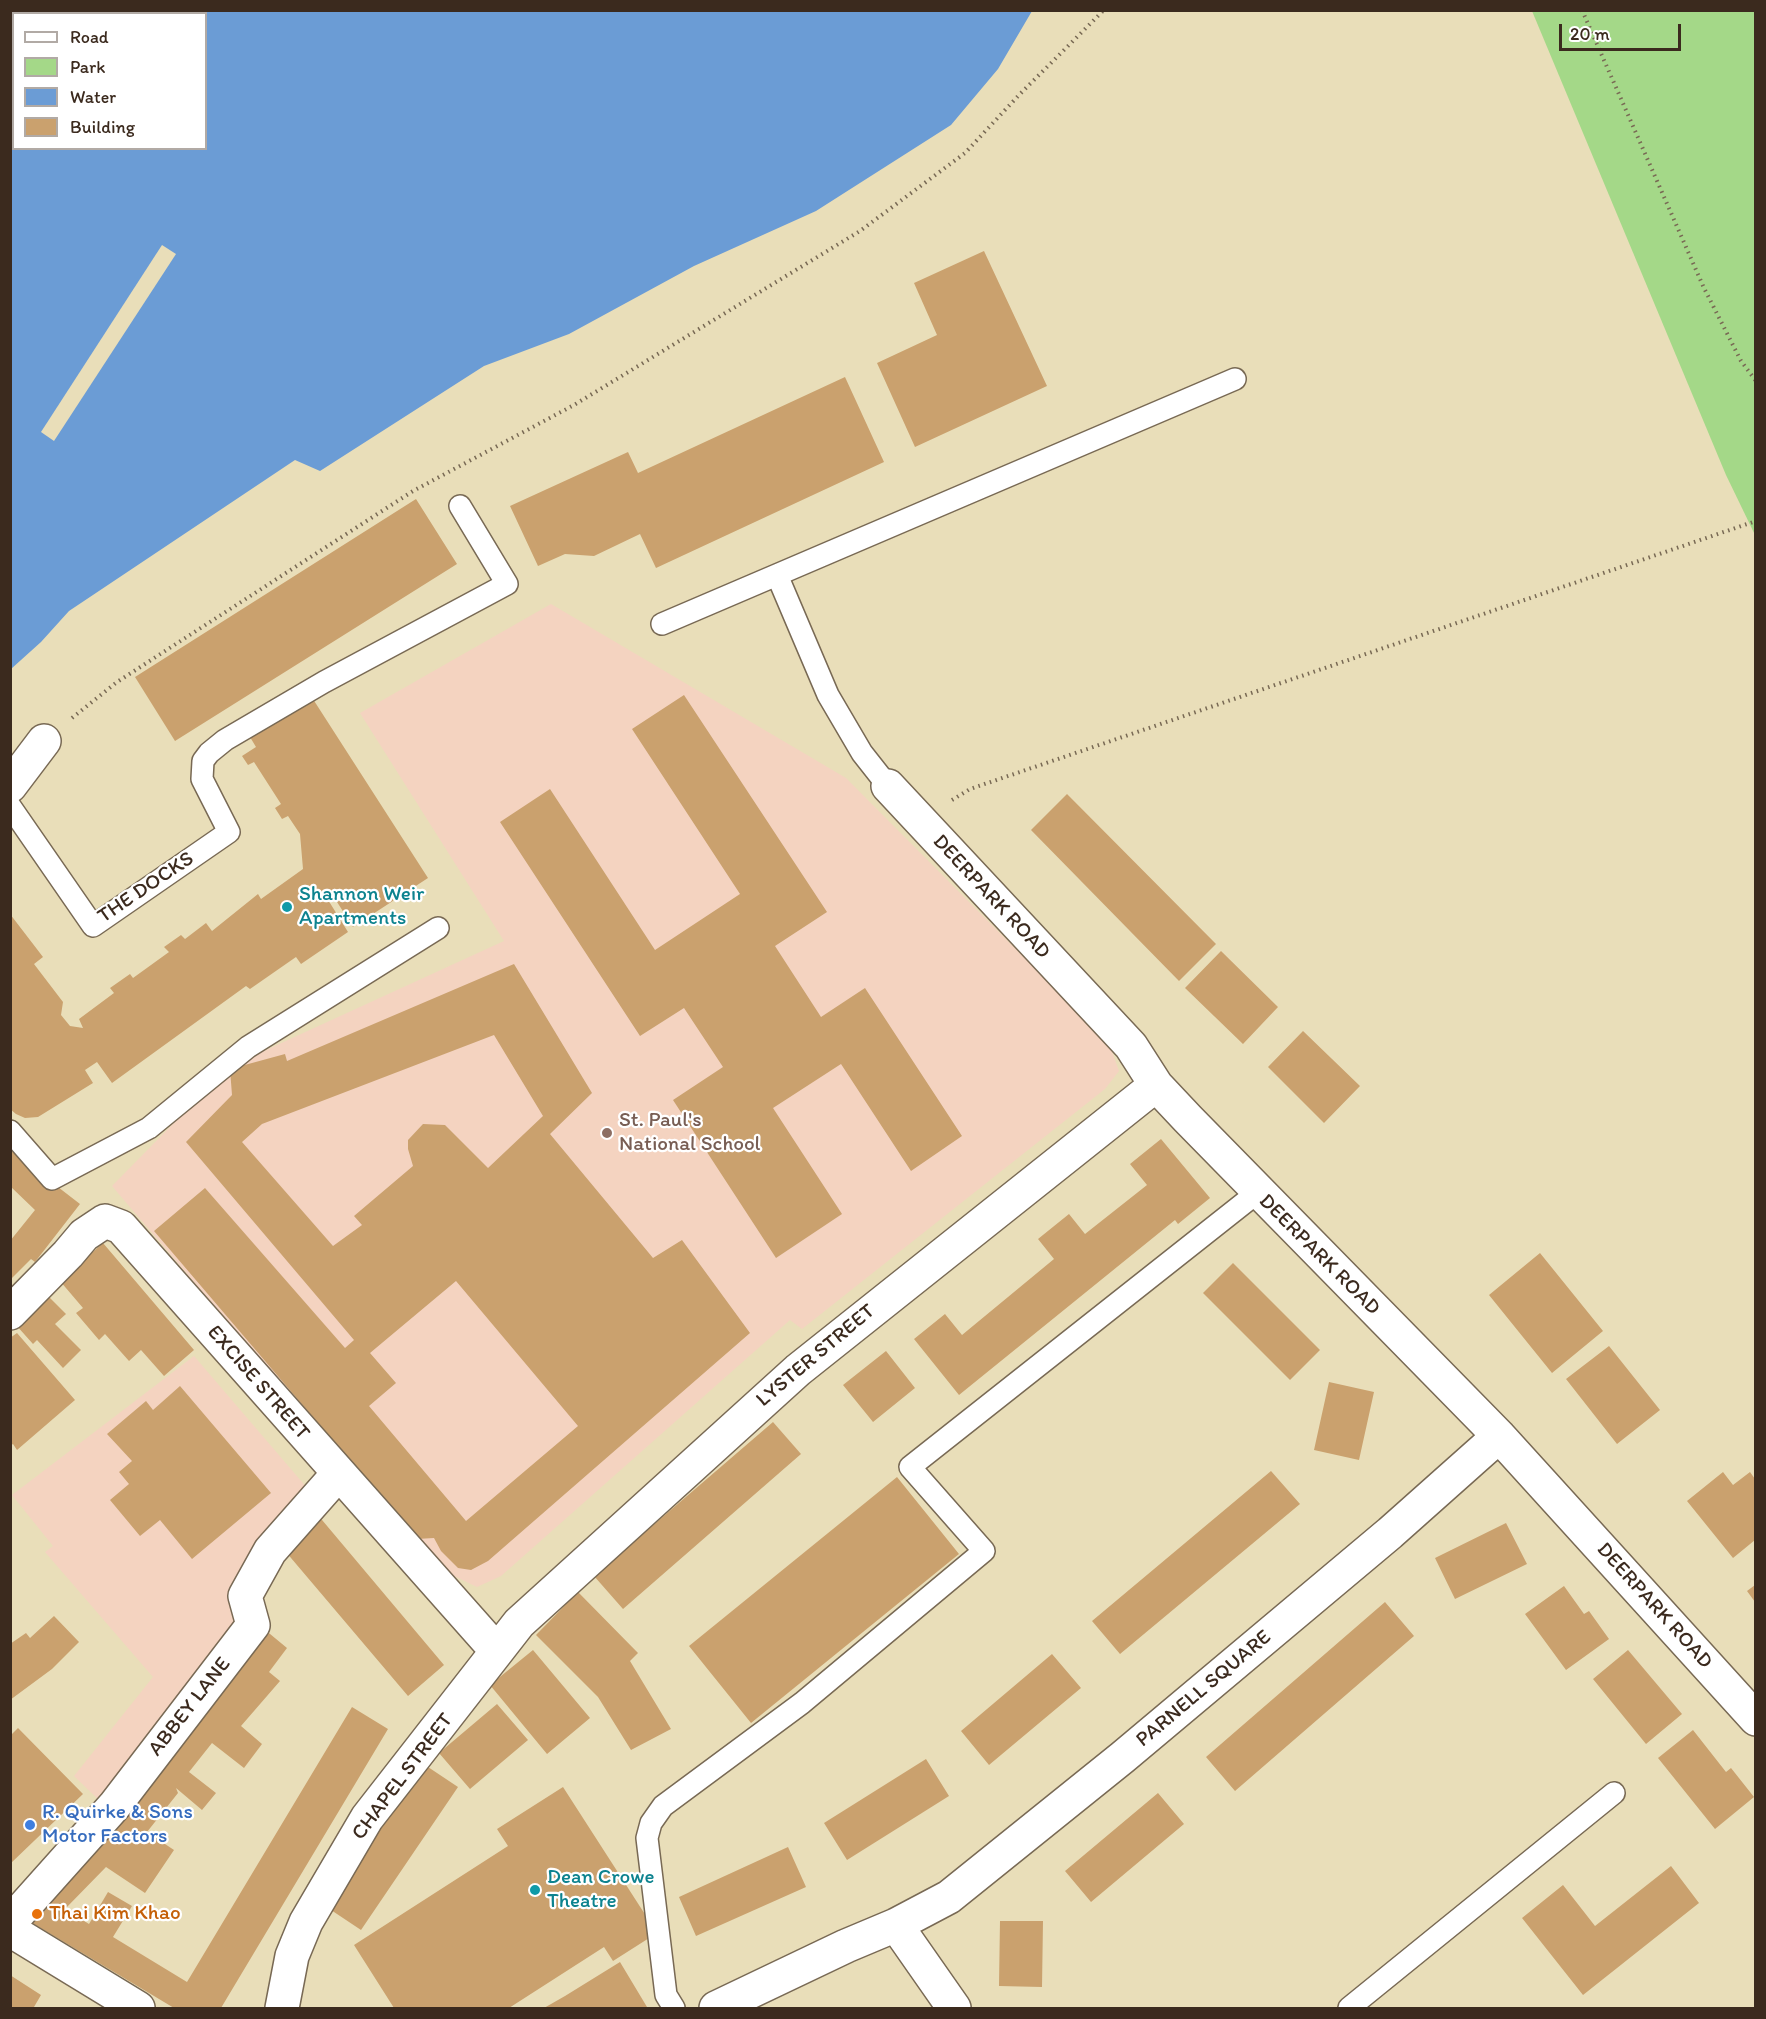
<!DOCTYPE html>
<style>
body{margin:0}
#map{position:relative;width:1766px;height:2019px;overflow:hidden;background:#e9deb9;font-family:Itim,sans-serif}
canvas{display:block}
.frame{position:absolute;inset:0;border:12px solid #3b2a1e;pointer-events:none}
.legend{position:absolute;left:12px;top:12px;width:195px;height:138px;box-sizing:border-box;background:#fff;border:2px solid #b1aaa5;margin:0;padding:8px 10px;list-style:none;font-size:18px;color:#3b2a1e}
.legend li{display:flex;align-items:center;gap:12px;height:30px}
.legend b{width:30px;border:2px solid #b1aaa5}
.scale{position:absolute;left:1559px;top:24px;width:122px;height:27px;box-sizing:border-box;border:3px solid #3b2a1e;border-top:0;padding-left:8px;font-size:18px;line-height:21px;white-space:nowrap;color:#3b2a1e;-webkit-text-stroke:4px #fff;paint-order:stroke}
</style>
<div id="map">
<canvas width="1766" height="2019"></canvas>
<div class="frame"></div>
<ul class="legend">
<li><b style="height:8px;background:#fff"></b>Road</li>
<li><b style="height:16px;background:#a4d888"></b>Park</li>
<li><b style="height:16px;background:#6b9cd5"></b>Water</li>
<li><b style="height:16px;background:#caa16e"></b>Building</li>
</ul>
<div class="scale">20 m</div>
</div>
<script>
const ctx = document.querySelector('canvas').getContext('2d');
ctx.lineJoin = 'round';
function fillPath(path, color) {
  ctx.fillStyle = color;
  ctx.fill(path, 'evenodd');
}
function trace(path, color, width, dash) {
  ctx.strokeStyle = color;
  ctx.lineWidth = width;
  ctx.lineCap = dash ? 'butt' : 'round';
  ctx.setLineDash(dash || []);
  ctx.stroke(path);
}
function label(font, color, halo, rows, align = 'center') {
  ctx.font = font + ' Itim,sans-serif';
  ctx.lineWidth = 4.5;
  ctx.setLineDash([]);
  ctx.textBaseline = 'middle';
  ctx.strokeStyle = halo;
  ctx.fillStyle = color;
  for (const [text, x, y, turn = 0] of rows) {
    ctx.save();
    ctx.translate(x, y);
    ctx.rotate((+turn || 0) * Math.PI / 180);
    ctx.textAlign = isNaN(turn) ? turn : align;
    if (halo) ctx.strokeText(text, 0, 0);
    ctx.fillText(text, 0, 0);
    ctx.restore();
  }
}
const built = new Path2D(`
 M551,604L846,778L1109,1043L1119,1071L1105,1089L802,1329L790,1320L501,1576L477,1587L454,1576L431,1560L112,1186L229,1067L504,941L360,713Z
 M194,1356L308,1489L243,1622L101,1802L74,1776L153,1677L45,1552L53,1546L12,1495Z`);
const green = new Path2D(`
 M1532,11H1755V535L1726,475Z`);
const water = new Path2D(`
 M11,11H1032L998,69L951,125L816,211L694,266L569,334L484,366L320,471L295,460L69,611L41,642L11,669ZM14,14H206V148H14Z`);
const pier = new Path2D(`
 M162,245L176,254L54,441L41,432Z`);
const building = new Path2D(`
 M984,251L1047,386L915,447L877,363L937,335L914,283Z
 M845,377L884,462L656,568L640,534L594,556L565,554L538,566L510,506L628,452L638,473Z
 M416,499L457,564L175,741L135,677Z
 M684,695L827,912L775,946L821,1017L865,988L962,1136L911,1171L841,1064L773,1108L842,1214L776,1258L673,1100L723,1067L684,1008L640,1036L500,822L550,789L655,950L740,894L632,729Z
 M311,696L428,878L353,927L330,891L325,895L348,932L301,964L296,957L250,989L246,986L112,1083L97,1062L85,1070L93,1083L38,1117L25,1118L16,1114L10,1109V914L43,957L34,964L63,1002L61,1015L70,1026L83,1028L79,1019L114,993L110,988L130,974L133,978L169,952L164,947L181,935L185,939L206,923L212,931L258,894L261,899L303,869L300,834L288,816L282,819L275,808L281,804L254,762L248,765L242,756L256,747L250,737Z
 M1067,794L1216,944L1179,981L1031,830Z
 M1221,951L1278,1007L1243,1044L1185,988Z
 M514,964L592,1093L550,1134L653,1258L682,1240L750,1333L488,1561L471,1570L458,1568L441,1551L434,1538L417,1539L154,1231L205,1188L345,1348L354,1340L186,1142L232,1095L230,1069L285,1054L287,1061ZM494,1035L543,1116L488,1168L445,1125L423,1124L408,1140V1149L413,1166L354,1216L362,1225L333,1246L242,1142L262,1124ZM456,1281L578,1426L466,1521L369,1406L396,1383L370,1353Z
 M1303,1031L1360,1086L1324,1123L1268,1067Z
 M1161,1139L1210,1198L1178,1224L1175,1220L959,1395L914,1339L945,1314L962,1335L1054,1259L1038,1239L1069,1214L1085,1234L1147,1185L1130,1164Z
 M10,1150L80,1204L35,1262L31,1259L10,1280V1241L35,1210L10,1186Z
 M103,1243L194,1350L164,1376L141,1350L129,1361L105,1334L99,1340L76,1313L83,1308L60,1281Z
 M1540,1253L1603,1331L1552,1373L1489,1295Z
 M1233,1263L1320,1350L1290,1380L1203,1293Z
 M47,1295L66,1314L55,1324L81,1350L63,1368L37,1340L33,1344L16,1325Z
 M17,1333L75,1400L17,1450L13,1444L10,1446V1338Z
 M1609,1346L1660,1410L1617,1444L1566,1379Z
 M886,1351L915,1388L873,1422L843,1385Z
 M1329,1382L1374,1392L1359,1460L1314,1450Z
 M180,1386L271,1493L192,1559L160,1520L140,1536L110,1500L129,1484L119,1472L132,1461L107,1434L146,1401L153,1410Z
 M773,1422L801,1454L623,1609L594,1576Z
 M1271,1471L1300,1504L1120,1654L1092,1621Z
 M1723,1472L1733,1485L1750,1472L1755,1479V1540L1733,1558L1687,1501Z
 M897,1477L959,1554L751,1723L689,1646Z
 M317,1514L444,1665L408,1696L280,1545Z
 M1506,1523L1527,1564L1455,1599L1435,1558Z
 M1755,1585V1602L1747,1591Z
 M1564,1586L1584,1614L1589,1611L1609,1639L1566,1670L1525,1614Z
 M578,1592L638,1653L630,1661L671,1729L631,1750L598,1697L536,1635Z
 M1385,1602L1414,1636L1235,1791L1206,1757Z
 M54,1616L79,1642L52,1669L10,1700V1644L26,1633L30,1638Z
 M264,1629L287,1648L269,1672L280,1681L241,1726L262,1744L244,1768L212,1743L189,1772L216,1793L202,1810L176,1788L178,1793L147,1832L174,1850L145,1893L106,1867L65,1909L89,1924L108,1892L132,1906L113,1937L187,1982L352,1707L388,1729L221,2008H174L24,1918Z
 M533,1650L590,1718L547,1754L490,1685Z
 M1628,1650L1682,1714L1646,1744L1593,1679Z
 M1052,1654L1081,1688L989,1765L961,1731Z
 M497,1704L528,1740L470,1789L439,1753Z
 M18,1728L83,1794L10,1864V1736Z
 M1693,1730L1726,1772L1731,1768L1754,1797L1715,1829L1658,1758Z
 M926,1759L949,1796L847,1860L824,1823Z
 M422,1763L458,1787L361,1930L325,1906Z
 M563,1787L657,1933L613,1961L604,1947L509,2008H394L354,1945L508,1846L497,1829Z
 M1158,1793L1184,1824L1091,1902L1065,1871Z
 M788,1847L806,1887L696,1936L679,1897Z
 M1671,1866L1699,1903L1583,1995L1522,1918L1563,1885L1595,1926Z
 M1000,1921H1043L1042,1987L999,1986Z
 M620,1962L647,2007L544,2008L565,1996Z
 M10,1975L41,1995L34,2007L36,2008H10Z`);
const path = new Path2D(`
 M1582,10L1704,288L1741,361L1756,381
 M72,718L117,682L413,491L574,405L860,231L965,153L1019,95L1104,10
 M952,800L970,789L1756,521`);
const service = new Path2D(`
 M777,575L828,695L862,753L888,786
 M662,624L1235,379
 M10,806L93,926L229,832L202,779L203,761L209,753L225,740L324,682L507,584L460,506
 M10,1131L52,1179L149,1128L248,1047L438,928
 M674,2008L666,1995L647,1838L651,1823L663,1806L802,1703L984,1551L910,1467L1258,1192
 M1349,2008L1614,1793`);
const minor = new Path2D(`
 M10,786L44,741
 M888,786L1131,1046L1156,1085L1188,1119L1499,1436L1756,1719
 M10,1313L68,1254L84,1235L105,1221L121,1227L496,1650
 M896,1925L954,2008
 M10,1930L138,2008
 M12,1930L14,1918L115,1805L253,1625L245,1596L270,1551L338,1474
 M282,2008L292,1956L306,1922L367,1818L519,1623L798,1370L1156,1085
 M716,2008L846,1946L896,1925L949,1897L1123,1757L1390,1533L1499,1436`);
const markers = [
 [287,907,6,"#0f9aa8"],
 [607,1133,6,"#8d6e63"],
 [30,1825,6,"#3f7fe0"],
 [535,1890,6,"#0f9aa8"],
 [37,1914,6,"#e8710a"]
];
const streetNames = [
 ["THE DOCKS",146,888,-34],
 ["DEERPARK ROAD",991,897,47],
 ["DEERPARK ROAD",1319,1255,45],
 ["LYSTER STREET",816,1356,-40],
 ["EXCISE STREET",258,1383,49],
 ["DEERPARK ROAD",1654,1606,48],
 ["PARNELL SQUARE",1204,1689,-40],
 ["ABBEY LANE",190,1707,-52],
 ["CHAPEL STREET",403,1777,-53]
];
const cultureNames = [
 ["Shannon Weir",299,895],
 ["Apartments",299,919],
 ["Dean Crowe",547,1878],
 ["Theatre",547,1902]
];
const educationNames = [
 ["St. Paul's",619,1121],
 ["National School",619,1145]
];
const shopNames = [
 ["R. Quirke & Sons",42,1813],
 ["Motor Factors",42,1837]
];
const foodNames = [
 ["Thai Kim Khao",49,1914]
];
fillPath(built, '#f4d3c0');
fillPath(green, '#a4d888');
fillPath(water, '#6b9cd5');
fillPath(pier, '#e9deb9');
fillPath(building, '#caa16e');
trace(service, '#786954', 24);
trace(minor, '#786954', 36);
trace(path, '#786954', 4, [1.5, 4.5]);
trace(service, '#fff', 21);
trace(minor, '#fff', 33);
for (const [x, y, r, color] of markers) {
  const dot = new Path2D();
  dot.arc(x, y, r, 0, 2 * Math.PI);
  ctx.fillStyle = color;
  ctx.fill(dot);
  trace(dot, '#fff', 2);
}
label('21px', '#3b2a1e', '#fff', streetNames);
label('21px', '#0d838f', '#fff', cultureNames, 'left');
label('21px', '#785e54', '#fff', educationNames, 'left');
label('21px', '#366cbe', '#fff', shopNames, 'left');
label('21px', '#c56008', '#fff', foodNames, 'left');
</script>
